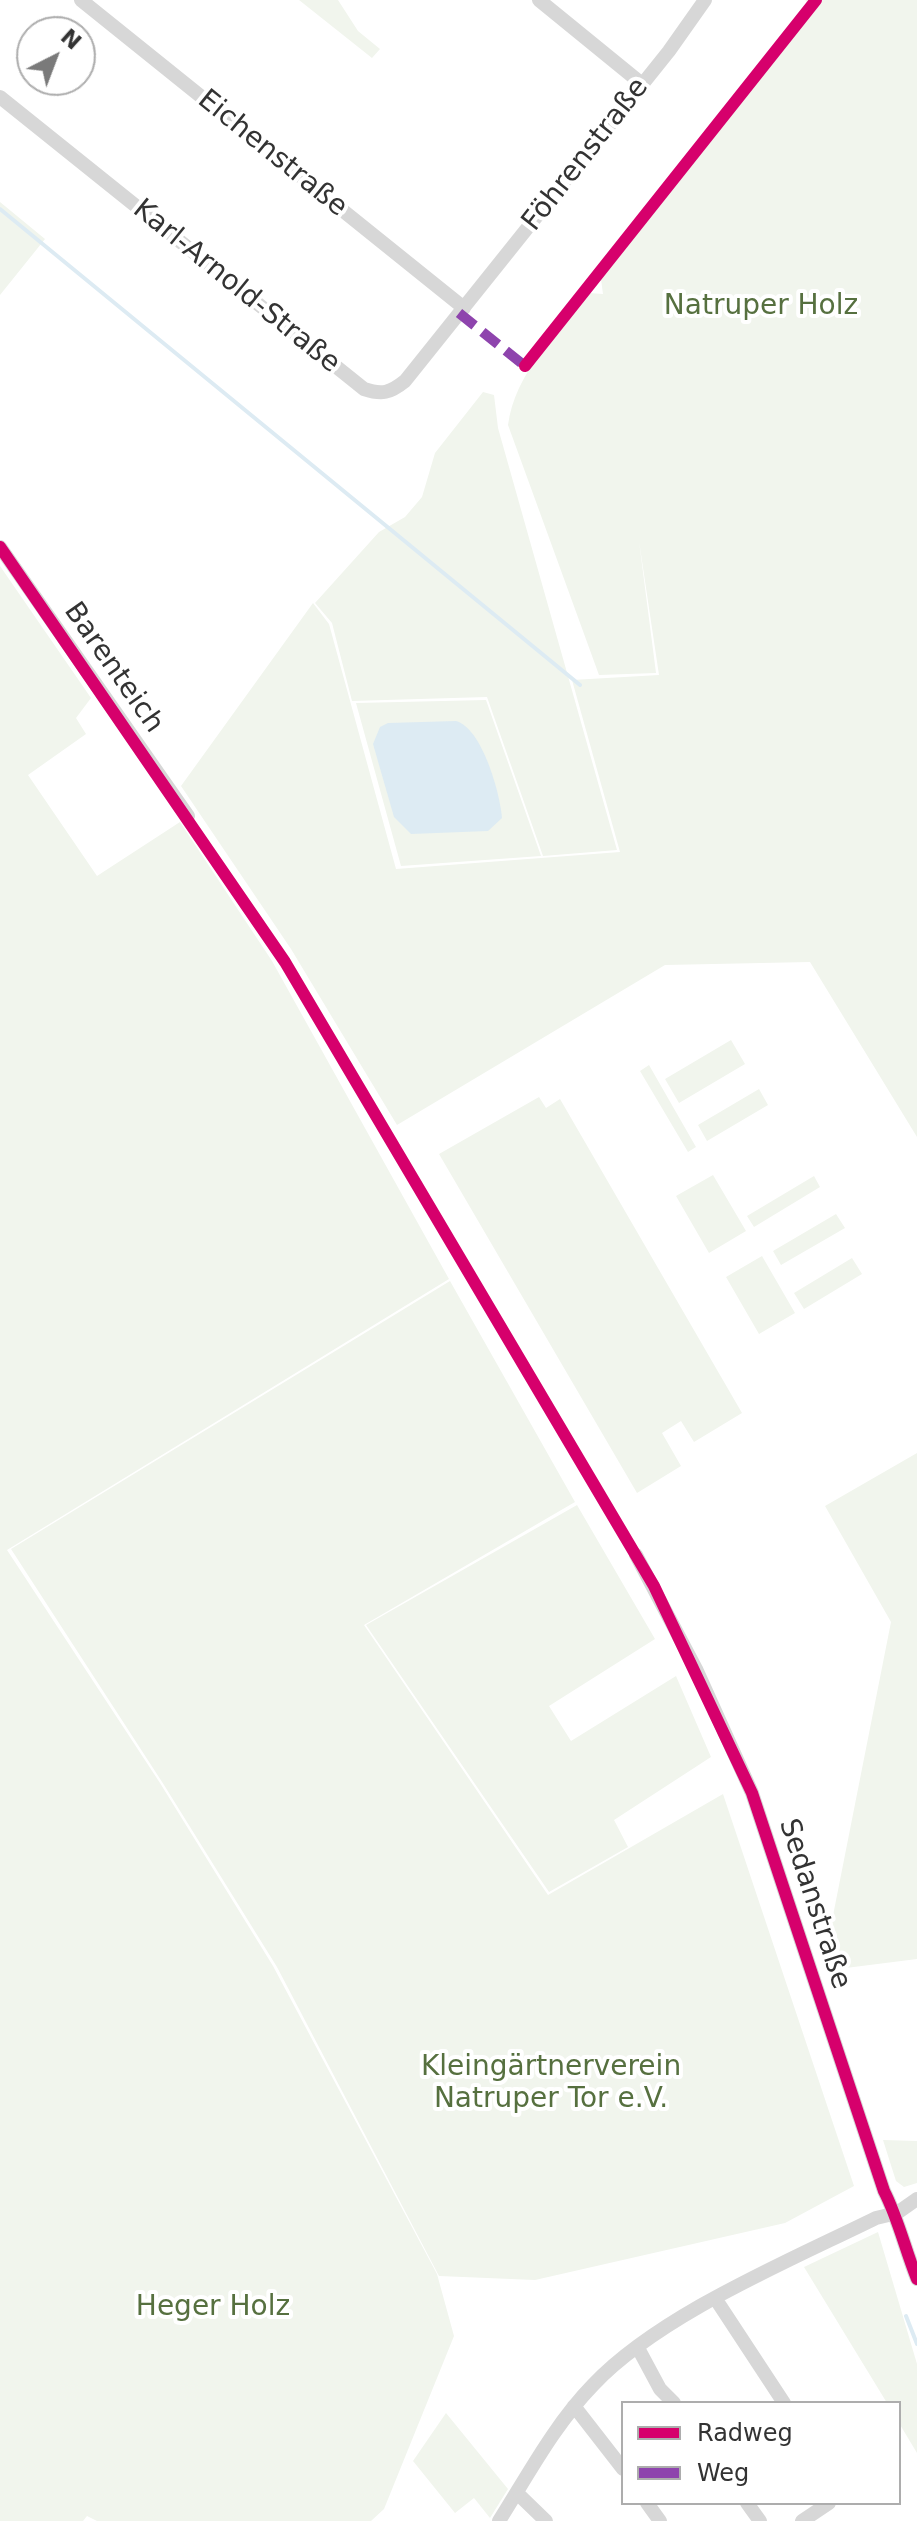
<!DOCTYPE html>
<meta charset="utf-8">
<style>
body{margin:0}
#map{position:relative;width:917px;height:2521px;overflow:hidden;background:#fff;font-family:"DejaVu Sans",sans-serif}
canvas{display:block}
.legend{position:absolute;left:621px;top:2401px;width:280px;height:104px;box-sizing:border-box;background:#fff;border:2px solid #adadad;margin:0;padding:10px 14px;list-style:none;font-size:24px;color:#333}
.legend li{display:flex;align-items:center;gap:16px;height:40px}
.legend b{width:40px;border:2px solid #adadad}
.north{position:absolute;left:16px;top:16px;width:80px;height:80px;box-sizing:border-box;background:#fff;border:2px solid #adadad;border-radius:50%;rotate:42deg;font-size:22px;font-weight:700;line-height:32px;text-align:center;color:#333}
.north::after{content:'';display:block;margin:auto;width:28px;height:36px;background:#7a7a7a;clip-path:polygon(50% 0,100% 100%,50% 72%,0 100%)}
</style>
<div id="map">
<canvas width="917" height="2521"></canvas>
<ul class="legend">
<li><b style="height:10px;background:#d6006c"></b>Radweg</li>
<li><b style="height:10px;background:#8e44ad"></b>Weg</li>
</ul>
<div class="north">N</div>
</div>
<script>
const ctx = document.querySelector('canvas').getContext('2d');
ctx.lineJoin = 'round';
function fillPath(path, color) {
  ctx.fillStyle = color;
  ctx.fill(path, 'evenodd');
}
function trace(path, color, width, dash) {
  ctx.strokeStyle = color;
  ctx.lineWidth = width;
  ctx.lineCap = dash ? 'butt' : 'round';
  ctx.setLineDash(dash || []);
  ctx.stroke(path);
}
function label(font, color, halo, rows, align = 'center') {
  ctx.font = font + ' "DejaVu Sans",sans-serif';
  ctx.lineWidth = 8;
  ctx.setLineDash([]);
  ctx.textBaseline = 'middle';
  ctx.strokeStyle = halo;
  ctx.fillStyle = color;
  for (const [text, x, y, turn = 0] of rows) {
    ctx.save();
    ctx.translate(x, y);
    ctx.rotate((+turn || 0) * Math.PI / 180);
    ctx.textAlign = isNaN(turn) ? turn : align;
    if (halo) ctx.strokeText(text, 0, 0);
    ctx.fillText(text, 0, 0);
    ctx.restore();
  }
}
const green = new Path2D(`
 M299,0H338L358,31L380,49L372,58Z
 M805,0H917V1137L810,962L665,965L397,1125L291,949L181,786L313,603L329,624L396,869L620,852L572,680L659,675L639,541L656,673L599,675L508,425C515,373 557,333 589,293L603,294L599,265L808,3Z
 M0,202L45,239L0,295Z
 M483,392L494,395L498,428L617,850L543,856L487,697L352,701L332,623L315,603L379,532L405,517L422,497L435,453Z
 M0,566L91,698L76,718L86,734L28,775L97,876L180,822L272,961L449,1279L7,1550L160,1783L273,1966L437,2274L454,2336L384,2509L371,2521H97L87,2516L83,2521H0Z
 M486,700L541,856L401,866L356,703Z
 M731,1040L745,1064L679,1103L665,1079Z
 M649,1065L696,1147L688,1152L640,1071Z
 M759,1089L768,1105L707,1141L698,1125Z
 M539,1097L546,1108L560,1099L742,1413L694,1442L681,1421L662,1433L681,1466L637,1493L439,1154Z
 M713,1175L746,1231L709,1253L676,1196Z
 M814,1176L820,1187L754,1227L747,1216Z
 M836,1214L845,1228L781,1265L773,1251Z
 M762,1256L795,1313L759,1334L726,1277Z
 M852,1258L862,1274L804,1309L794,1293Z
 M450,1281L575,1502L364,1625L548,1895L723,1794L854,2186L785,2223L535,2280L439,2276L277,1967L164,1785L11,1549Z
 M917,1453V1959L830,1970L825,1956L891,1622L825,1506Z
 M577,1505L655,1639L549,1706L571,1741L676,1676L711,1757L614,1820L628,1847L549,1892L366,1625Z
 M883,2140L917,2141V2183L904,2187L896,2181Z
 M878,2232L917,2364V2453L899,2423V2403H887L804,2267Z
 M446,2413L508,2489L490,2518L474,2498L455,2513L413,2461Z`);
const water = new Path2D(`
 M456,721C482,728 500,793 502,818L488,831L411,834L394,817L373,744L380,727L388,723Z`);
const stream = new Path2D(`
 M0,209L580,685
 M906,2316L917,2344`);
const minor = new Path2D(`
 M81,0L464,308
 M539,0L642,84
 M0,97L364,389C382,395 390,393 405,381L669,51L705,0
 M0,547L188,816
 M636,1555L696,1669L752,1793L884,2191C898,2218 905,2249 917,2279
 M897,2213L917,2199
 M715,2298L784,2403
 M638,2348L660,2389L674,2403
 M574,2406L623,2469
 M517,2493L546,2521
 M647,2503L660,2521
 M747,2503L760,2521
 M499,2521C528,2475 555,2424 593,2385C659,2315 789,2261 876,2218L897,2213
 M802,2521L829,2503`);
const quiet = new Path2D(`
 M459,313L525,366L530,361`);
const cycleway = new Path2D(`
 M525,366L816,0
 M0,547L285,962L654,1586L752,1793L884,2191C898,2218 905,2249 917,2279`);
const streetNames = [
 ["Eichenstraße",272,154,39],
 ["Föhrenstraße",586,155,-52],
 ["Karl-Arnold-Straße",236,287,39],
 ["Barenteich",113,668,55],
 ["Sedanstraße",814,1904,72]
];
const parkNames = [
 ["Natruper Holz",761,307],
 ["Kleingärtnerverein",551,2068],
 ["Natruper Tor e.V.",551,2100],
 ["Heger Holz",213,2308]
];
fillPath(green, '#f1f5ed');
fillPath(water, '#ddebf3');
trace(stream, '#ddebf3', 4);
trace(minor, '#d7d7d7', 14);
trace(quiet, '#8e44ad', 10, [20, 10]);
trace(cycleway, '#d6006c', 12);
label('28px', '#333', '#fff', streetNames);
label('28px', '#56703f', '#fff', parkNames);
</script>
